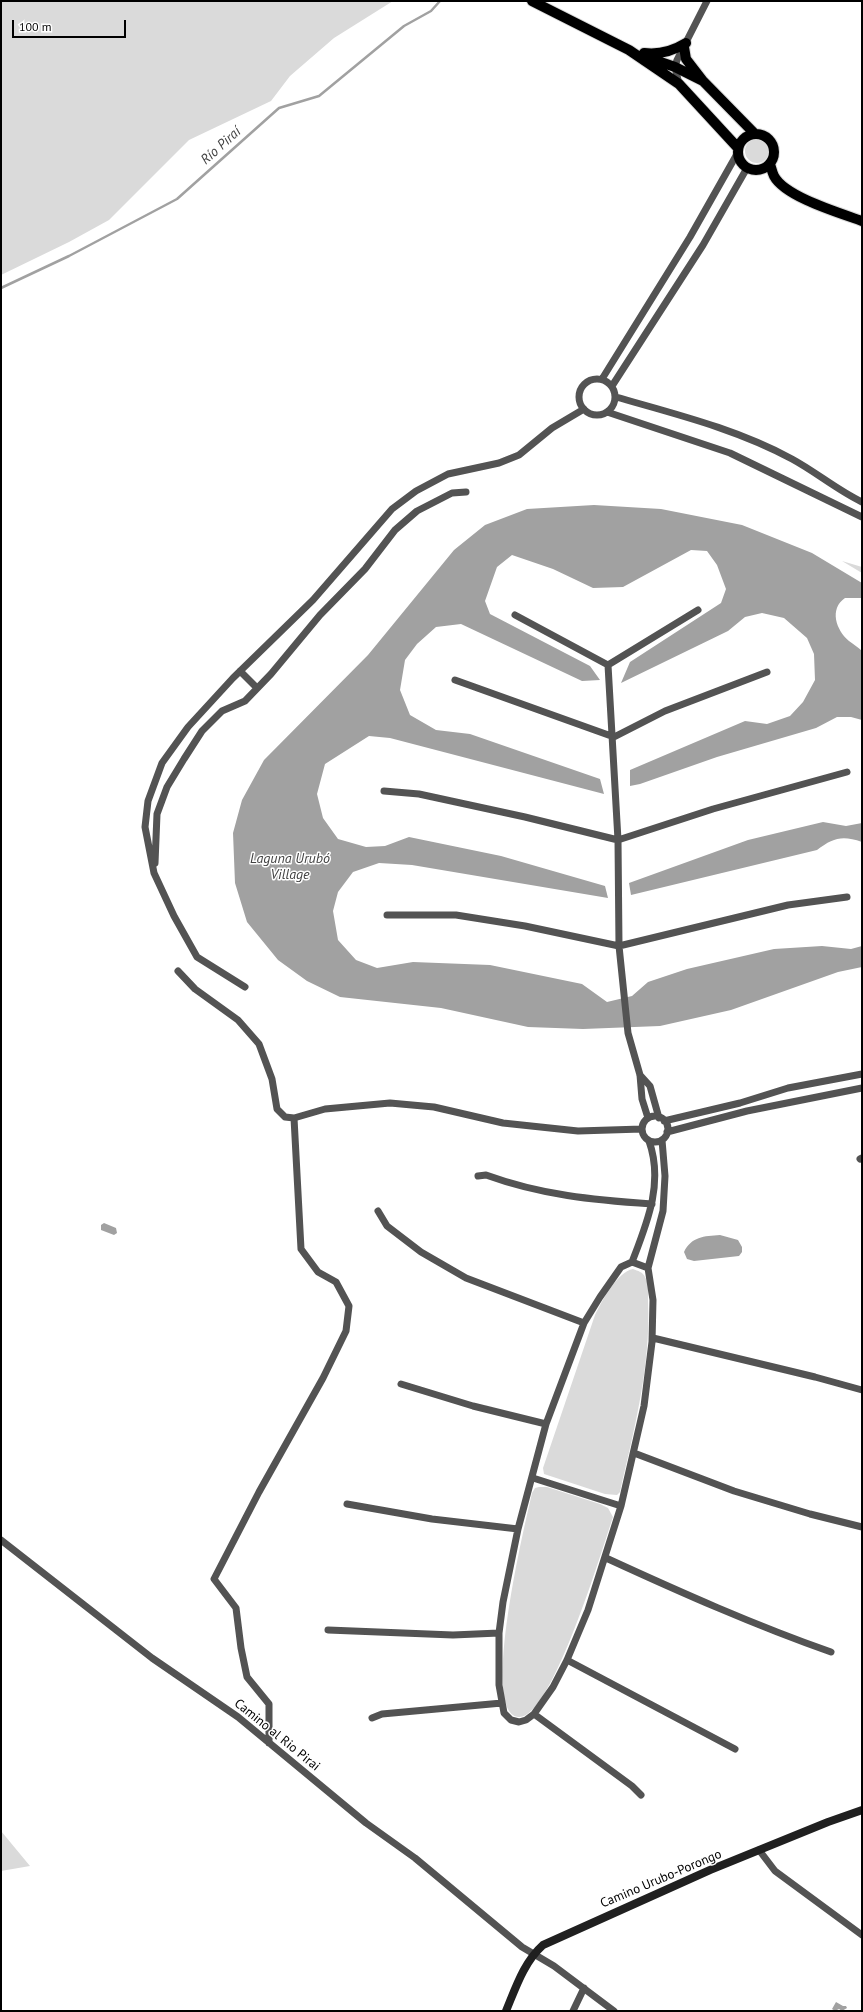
<!DOCTYPE html>
<meta charset="utf-8">
<style>
body{margin:0}
#map{position:relative;width:863px;height:2012px;overflow:hidden;background:#fff;font-family:"PT Sans",sans-serif}
canvas{display:block}
.frame{position:absolute;inset:0;border:2px solid #000;pointer-events:none}
.scale{position:absolute;left:12px;top:20px;width:114px;height:18px;box-sizing:border-box;border:2px solid #000;border-top:0;padding-left:5px;font-size:12px;line-height:14px;white-space:nowrap;color:#000;-webkit-text-stroke:3px #fff;paint-order:stroke}
</style>
<div id="map">
<canvas width="863" height="2012"></canvas>
<div class="frame"></div>
<div class="scale">100 m</div>
</div>
<script>
const ctx = document.querySelector('canvas').getContext('2d');
ctx.lineJoin = 'round';
function fillPath(path, color) {
  ctx.fillStyle = color;
  ctx.fill(path, 'evenodd');
}
function trace(path, color, width, dash) {
  ctx.strokeStyle = color;
  ctx.lineWidth = width;
  ctx.lineCap = dash ? 'butt' : 'round';
  ctx.setLineDash(dash || []);
  ctx.stroke(path);
}
function label(font, color, halo, rows, align = 'center') {
  ctx.font = font + ' "PT Sans",sans-serif';
  ctx.lineWidth = 3;
  ctx.setLineDash([]);
  ctx.textBaseline = 'middle';
  ctx.strokeStyle = halo;
  ctx.fillStyle = color;
  for (const [text, x, y, turn = 0] of rows) {
    ctx.save();
    ctx.translate(x, y);
    ctx.rotate((+turn || 0) * Math.PI / 180);
    ctx.textAlign = isNaN(turn) ? turn : align;
    if (halo) ctx.strokeText(text, 0, 0);
    ctx.fillText(text, 0, 0);
    ctx.restore();
  }
}
const green = new Path2D(`
 M1,1H393L334,38L290,76L271,101L189,140L109,220L69,242L1,275Z
 M745 151a12 12 0 1 1 24 0a12 12 0 1 1-24 0Z
 M842,561L862,567V573Z
 M633,1269C638,1271 643,1272 645,1277C649,1283 648,1294 648,1301C651,1366 634,1430 620,1492L617,1495L605,1494L544,1474L543,1468L595,1315C602,1301 617,1272 633,1269Z
 M539,1487H547L600,1504L608,1508L613,1517C603,1546 551,1722 518,1717C479,1712 526,1520 532,1493L535,1488Z
 M1,1831L30,1866L1,1871Z`);
const water = new Path2D(`
 M594,505L661,509L742,525L812,553L862,583V598H845C829,609 836,630 849,641C853,644 858,647 862,651V720L851,717H837L816,728L717,757L640,784L630,786V770L745,721L767,724L790,716L803,702L815,680L814,654L807,638L784,618L762,613L745,617L728,631L621,683L630,662L721,603L726,589L717,565L707,551L691,550L623,587L593,588L553,569L512,555L497,567L485,601L490,614L590,666L600,680L582,681L461,624L436,627L417,644L405,660L400,690L410,715L436,730L470,734L600,779L604,794L390,738L369,736L325,764L317,794L323,818L338,839L366,847L385,846L409,837L501,856L605,886L608,898L412,865L379,863L353,872L338,892L333,911L338,940L356,960L377,968L413,962L490,965L582,984L607,1002L632,996L648,982L687,969L774,949L822,946L851,949L862,946V967L838,972L731,1010L660,1026L583,1029L528,1027L441,1008L340,997L307,981L278,960L247,922L235,883L233,833L242,800L264,760L368,655L454,550L485,525L527,509Z
 M823,822L846,826L862,823V842C842,835 833,838 817,850L631,895L629,883L748,840Z
 M104,1223L116,1228L117,1233L114,1235L101,1230V1225Z
 M720,1235L738,1240L742,1247V1252L739,1256L694,1261L687,1259L684,1252C691,1237 704,1236 720,1235Z
 M836,2002L843,2006H846L847,2008L842,2011L839,2009L835,2011L832,2009Z`);
const stream = new Path2D(`
 M1,288L69,256L177,199L279,108L319,96L404,26L431,11L440,1`);
const street = new Path2D(`
 M679,84L675,67L677,60L707,1
 M579 397a18 18 0 1 1 36 0a18 18 0 1 1-36 0Z
 M602,379L690,237L737,154
 M612,386L703,245L747,168
 M616,397C675,414 737,429 792,459C816,472 837,490 862,502
 M607,412L730,453L862,517
 M515,615L608,665L698,610
 M608,665L618,840L619,946L628,1033L640,1075L642,1099L648,1118
 M240,671L257,688
 M455,680L614,737L665,711L767,672
 M384,791L419,794L525,817L618,840L713,809L847,772
 M155,863L157,814L167,787L184,759L202,731L222,711L245,701L271,674L320,615L365,569L395,530L417,511L452,493L466,492
 M387,915H456L525,926L619,946L788,905L847,897
 M178,971L195,989L238,1020L259,1044L272,1079L277,1109L285,1117L294,1118L325,1109L390,1103L434,1107L503,1123L578,1131L642,1129
 M245,987L197,957L174,916L154,873L145,827L148,801L162,763L188,727L233,678L313,600L392,509L416,491L448,474L499,463L519,455L552,428L584,409
 M640,1075L650,1086L659,1118
 M642 1129a13 13 0 1 1 26 0a13 13 0 1 1-26 0Z
 M664,1121L740,1103L788,1088L862,1074
 M667,1132L747,1111L862,1088
 M860,1159L862,1158
 M478,1176L486,1175C541,1195 593,1200 652,1204
 M378,1211L387,1226L421,1252L466,1278L584,1323
 M632,1262C647,1223 664,1183 649,1141
 M648,1268L632,1262L621,1267L600,1297L584,1323L546,1424L518,1529L503,1602L499,1633V1685L504,1713L511,1720L519,1722L526,1720L534,1714L553,1687L567,1660L588,1610L621,1506L644,1406L652,1342L653,1300L648,1268L663,1211L665,1176L662,1140
 M653,1338L815,1377L862,1390
 M401,1384L473,1406L546,1424
 M634,1453L734,1491L810,1514L862,1527
 M533,1478L621,1506
 M347,1504L432,1519L518,1529
 M1,1540L152,1658L238,1717L366,1823L415,1858L522,1947L554,1966L614,2011
 M606,1558C680,1592 754,1625 831,1652
 M328,1630L453,1635L499,1633
 M567,1660L735,1749
 M534,1714L632,1786L641,1795
 M372,1718L382,1714L502,1703
 M269,1743V1704L247,1677L241,1648L236,1608L214,1579L259,1492L323,1378L346,1331L349,1306L336,1282L318,1272L301,1249L294,1118
 M759,1850L775,1871L862,1935
 M573,2011L584,1988`);
const secondary = new Path2D(`
 M506,2011C516,1987 524,1962 543,1945L710,1870L828,1822L862,1810`);
const primary = new Path2D(`
 M532,1L629,50L679,84L738,148
 M684,47L686,59L703,81L755,134
 M644,53C660,55 673,51 686,43
 M646,57L675,67L703,81
 M738 152a18 18 0 1 1 36 0a18 18 0 1 1-36 0Z
 M770,164C771,167 772,172 774,176C785,197 840,213 862,221`);
const streetNames = [
 ["Camino al Rio Pirai",277,1735,39],
 ["Camino Urubo-Porongo",661,1879,-23]
];
const waterNames = [
 ["Río Piraí",221,146,-42],
 ["Laguna Urubó",290,859],
 ["Village",290,875]
];
fillPath(green, '#dadada');
fillPath(water, '#a1a1a1');
trace(stream, '#a1a1a1', 2.5);
trace(primary, '#dbdbdb', 12);
trace(street, '#535353', 7);
trace(secondary, '#202020', 8);
trace(primary, '#000', 10);
label('13px', '#000', '#fff', streetNames);
label('italic 14px', '#424242', '#fff', waterNames);
</script>
